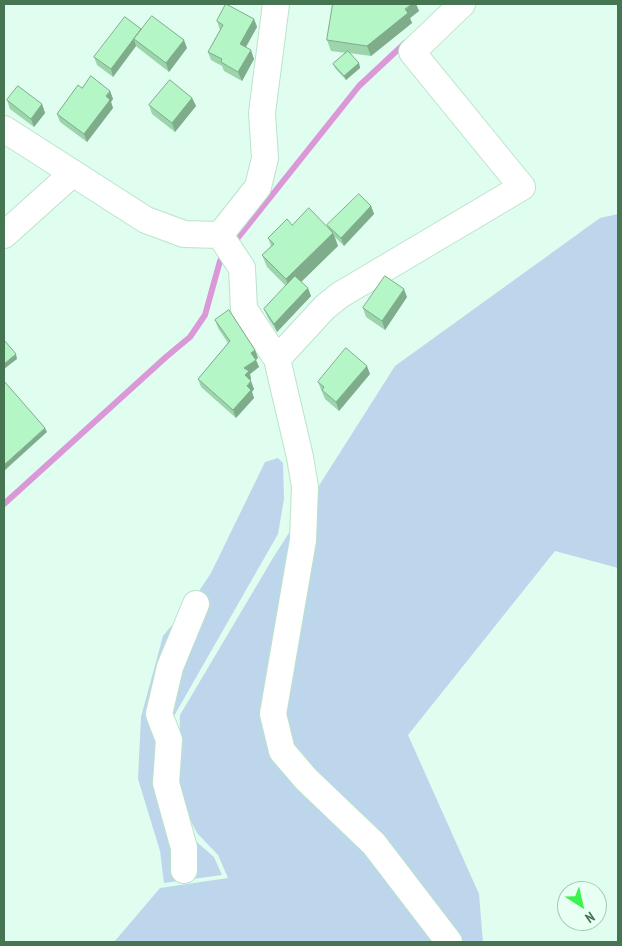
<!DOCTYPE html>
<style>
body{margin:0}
#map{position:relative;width:622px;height:946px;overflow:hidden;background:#dffeef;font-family:"PT Sans Narrow",sans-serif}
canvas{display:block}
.frame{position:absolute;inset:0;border:5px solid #457651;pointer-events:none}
.north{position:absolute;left:557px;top:881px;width:50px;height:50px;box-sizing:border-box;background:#e8fff3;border:1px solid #a7c8b2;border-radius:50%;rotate:145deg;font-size:14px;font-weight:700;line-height:20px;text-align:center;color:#457651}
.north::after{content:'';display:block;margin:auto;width:18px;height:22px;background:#3af34e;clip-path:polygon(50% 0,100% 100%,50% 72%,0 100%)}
</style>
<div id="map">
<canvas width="622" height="946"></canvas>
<div class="frame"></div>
<div class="north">N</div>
</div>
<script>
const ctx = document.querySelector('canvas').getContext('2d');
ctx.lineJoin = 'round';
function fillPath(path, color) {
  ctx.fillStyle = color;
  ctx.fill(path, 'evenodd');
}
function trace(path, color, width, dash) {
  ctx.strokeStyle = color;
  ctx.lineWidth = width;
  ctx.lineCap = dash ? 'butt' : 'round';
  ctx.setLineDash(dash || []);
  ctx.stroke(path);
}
const green = new Path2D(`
 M618,214V568L555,551L408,735L479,894L483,942H114L160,888L228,878L218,855L197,833L178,796L180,715L273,558L395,366L600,218Z
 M278,458L283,463L284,499L278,534L174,716L172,770L192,838L214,857L222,875L164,883L160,851L138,779L141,717L163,636L193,600L211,573L265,462Z`);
const stream = new Path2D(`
 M233,244L359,86L405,43
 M4,504L166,357L190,337L205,315L220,261L225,254`);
const minor = new Path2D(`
 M4,129L146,220L184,234L220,235
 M4,235L73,173
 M220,235L242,268L244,309L277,359L300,457L305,487L303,540L273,714L282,751L306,779L374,844L449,942
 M220,235L258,187L265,158L262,113L276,4
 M277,359L325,307L340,295L522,187L412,52L462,4
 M184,870V848L166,783L169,740L159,714L170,667L196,604`);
const wall = new Path2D(`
 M333,4H416L419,11L410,18L412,23L371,56L349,53L359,63L360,68L346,80L335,68L333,64L346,53L331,51L327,40Z
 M254,19L257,27L246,47L254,59L242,81L224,71L222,66L211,60L208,52L220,30L217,21Z
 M141,29L187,48L169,72L137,47L136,46L113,77L97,65L94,57Z
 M110,91L113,99L111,102L113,108L87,142L60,122L57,114Z
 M192,98L196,106L175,132L152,114L149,105Z
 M7,100L42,104L45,113L34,127L10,109Z
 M371,206L374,214L344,246L335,237L338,246L301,281L311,296L277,332L268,318L264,309L286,286L267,267L262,255L271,246L268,238L292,225L329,229L327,225Z
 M407,297L385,330L366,317L363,308Z
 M215,320L255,350L258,358L256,360L259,367L250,374L251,379L250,380L254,389L252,392L254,398L236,418L201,387L198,379L228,343L218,328Z
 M370,374L339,411L325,399L318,382Z`);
const shadedWall = new Path2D(`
 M412,4H416L419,11L410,18L412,23L371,56L367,46Z
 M254,19L257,27L243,52L240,44Z
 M141,29L134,39L136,46L113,77L111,69Z
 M184,40L187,48L169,72L166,63Z
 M251,50L254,59L242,81L238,72Z
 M359,63L360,68L346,80L344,76Z
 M110,91L113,99L111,102L113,108L87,142L84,134Z
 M192,98L196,106L175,132L172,123Z
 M42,104L45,113L34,127L31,119Z
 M371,206L374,214L344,246L341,238Z
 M333,233L338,246L291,292L286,279Z
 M308,288L311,296L277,332L274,324Z
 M404,289L407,297L385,330L382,321Z
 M255,350L258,358L254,361L251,353Z
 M16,354L17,359L4,369V364Z
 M256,360L259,367L250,374L251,379L248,383L245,375L244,368Z
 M367,366L370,374L339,411L336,402Z
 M251,381L254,389L252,392L254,398L236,418L233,410L247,386Z
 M45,428L47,432L4,471V465Z`);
const building = new Path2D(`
 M226,4L254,19L240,44L251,50L238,72L221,62L222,59L208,52L223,25L217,21Z
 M333,4H412L405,9L408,13L367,46L327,40Z
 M152,16L184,40L166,63L134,39Z
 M125,17L141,29L111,69L94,57Z
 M348,51L359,63L344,76L333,64Z
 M91,76L110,91L106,96L110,100L84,134L57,114L78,85L82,88Z
 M170,80L192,98L172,123L149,105Z
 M18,86L42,104L31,119L7,100Z
 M359,194L371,206L341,238L327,225Z
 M309,208L333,233L286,279L262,255L274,244L268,238L287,219L292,225Z
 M295,276L308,288L274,324L264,309Z
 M385,276L404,289L382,321L363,308Z
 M229,310L255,350L251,353L256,360L244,368L249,371L245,375L251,381L247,386L251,390L233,410L198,379L230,341L215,320Z
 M4,340L16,354L4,364Z
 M346,348L367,366L336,402L322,390L324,387L318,382Z
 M4,381L45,428L4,465Z`);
fillPath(green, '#bdd6ec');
trace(stream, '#db98d9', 6);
trace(minor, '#bbe3c9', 28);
trace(minor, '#fff', 26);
fillPath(wall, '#9cd4ab');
fillPath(shadedWall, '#7fac8b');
fillPath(building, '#b5f6c7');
trace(building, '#7fac8b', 1);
</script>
